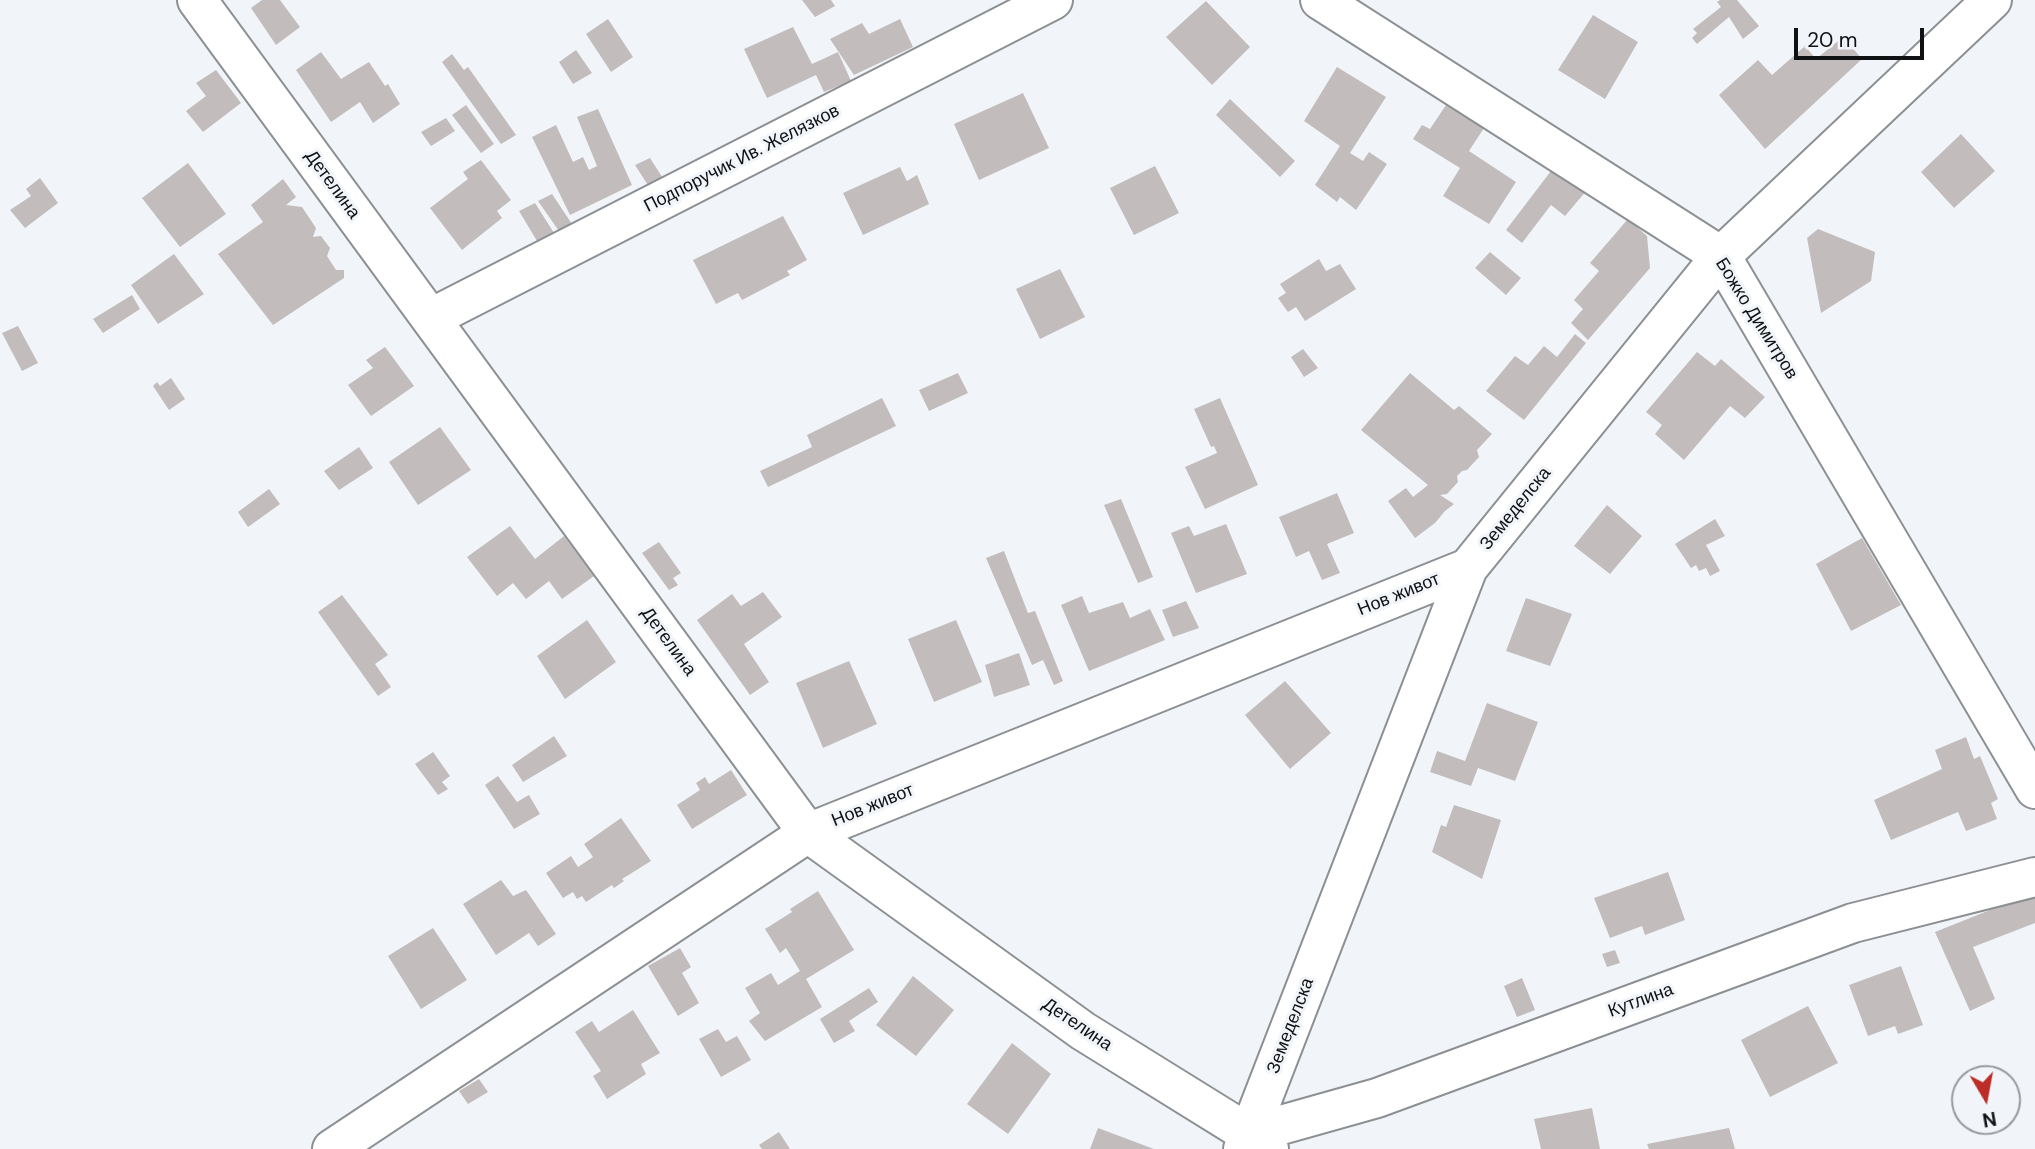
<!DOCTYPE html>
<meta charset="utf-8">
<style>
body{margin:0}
#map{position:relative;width:2035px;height:1149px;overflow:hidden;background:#f1f5f9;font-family:"DM Sans",sans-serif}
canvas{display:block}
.north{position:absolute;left:1951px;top:1065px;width:70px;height:70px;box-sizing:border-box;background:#f1f5f9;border:2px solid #979a9d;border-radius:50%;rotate:170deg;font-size:19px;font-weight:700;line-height:28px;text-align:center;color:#101113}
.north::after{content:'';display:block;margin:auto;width:24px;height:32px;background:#bc2d27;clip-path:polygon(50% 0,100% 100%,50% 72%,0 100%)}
.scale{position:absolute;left:1794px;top:28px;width:130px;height:32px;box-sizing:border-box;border:4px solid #101113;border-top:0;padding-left:9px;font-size:21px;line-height:24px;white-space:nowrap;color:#101113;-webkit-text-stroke:5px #f1f5f9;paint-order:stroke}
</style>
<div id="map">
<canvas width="2035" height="1149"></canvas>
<div class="north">N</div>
<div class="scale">20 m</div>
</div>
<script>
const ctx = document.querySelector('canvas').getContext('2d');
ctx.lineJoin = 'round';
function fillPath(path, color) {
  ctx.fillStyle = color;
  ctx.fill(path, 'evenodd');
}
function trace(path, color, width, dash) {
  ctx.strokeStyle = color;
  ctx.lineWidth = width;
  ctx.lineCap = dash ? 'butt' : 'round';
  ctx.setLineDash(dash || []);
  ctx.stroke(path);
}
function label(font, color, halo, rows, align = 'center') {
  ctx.font = font + ' "DM Sans",sans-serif';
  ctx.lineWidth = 6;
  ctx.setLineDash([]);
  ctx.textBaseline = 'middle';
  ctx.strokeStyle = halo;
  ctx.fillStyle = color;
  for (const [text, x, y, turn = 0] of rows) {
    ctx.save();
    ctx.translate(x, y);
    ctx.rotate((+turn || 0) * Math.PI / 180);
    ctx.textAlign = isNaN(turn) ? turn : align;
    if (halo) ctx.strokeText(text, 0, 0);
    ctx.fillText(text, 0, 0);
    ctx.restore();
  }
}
const building = new Path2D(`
 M262,0H280L300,27L276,45L251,8Z
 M802,0H831L835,6L815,17Z
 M1720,0H1737L1759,26L1743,39L1729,17L1697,44L1692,38L1697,33L1693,29L1721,7L1717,2Z
 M1206,1L1250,47L1212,85L1166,37Z
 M1593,15L1638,42L1605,99L1558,70Z
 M608,19L633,57L611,72L586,34Z
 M900,19L913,47L854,75L830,39L862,23L869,34Z
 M793,27L812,64L838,52L851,81L824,92L816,75L767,98L744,49Z
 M1843,37L1862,59L1765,149L1719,95L1758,60L1772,75L1805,46L1816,59Z
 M576,50L592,73L573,84L559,62Z
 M321,52L341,79L369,62L385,86L388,84L400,104L373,123L360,102L331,122L296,70Z
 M452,54L464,70L468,67L516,135L501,144L442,62Z
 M1337,67L1386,97L1350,153L1363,161L1369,152L1387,164L1356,210L1340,197L1337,202L1315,185L1340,146L1304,121Z
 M216,70L241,103L203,132L186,111L206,96L196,83Z
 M1023,93L1049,148L979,180L954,124Z
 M1230,99L1295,161L1280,177L1216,115Z
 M466,105L494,144L481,153L452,115Z
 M1446,105L1484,128L1469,151L1516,182L1489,224L1443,196L1460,168L1413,139L1422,125L1430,129Z
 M598,109L632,185L570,215L532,137L556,125L573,162L583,157L589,170L597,166L577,117Z
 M446,118L455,131L431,146L421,132Z
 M1961,134L1995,171L1954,208L1921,172Z
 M650,158L666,183L651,190L635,165Z
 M481,160L511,200L497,211L502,218L462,250L430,208L468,179L463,172Z
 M188,163L226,214L180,247L142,198Z
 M1155,166L1179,213L1134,235L1110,188Z
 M900,167L907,181L917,175L929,204L863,235L843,193Z
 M1554,167L1587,190L1565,216L1551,205L1522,243L1506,230Z
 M40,178L58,203L25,228L10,210L31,196L26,189Z
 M283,179L296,197L286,205L302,207L316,228L313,237L321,236L330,248L327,256L336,270H344V278L273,325L218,254L263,222L251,205Z
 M552,194L574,227L561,234L538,201Z
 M535,203L554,233L537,241L519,211Z
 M783,216L807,260L787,271L790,275L742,300L738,293L716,304L693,260Z
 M1628,219L1647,236L1650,268L1588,340L1571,323L1583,309L1574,300L1599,271L1590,263Z
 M1818,229L1875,252L1871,281L1821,313L1807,238Z
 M1490,252L1521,278L1506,295L1475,268Z
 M174,254L204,294L158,324L131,285Z
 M1319,259L1326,271L1340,264L1356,289L1305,321L1296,307L1288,312L1278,298L1286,293L1280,284Z
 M1060,269L1085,317L1040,339L1016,289Z
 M132,295L140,309L103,333L93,319Z
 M18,326L38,363L22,371L2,333Z
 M1575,334L1586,343L1524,420L1486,391L1515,356L1528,365L1544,346L1557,357Z
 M385,347L414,386L371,416L348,385L373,368L366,360Z
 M1303,349L1318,368L1304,377L1291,357Z
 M1697,352L1715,366L1721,359L1765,397L1745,418L1730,406L1684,460L1655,434L1662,425L1646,412Z
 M958,373L968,393L929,411L919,390Z
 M1410,373L1454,410L1459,406L1492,434L1477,450L1479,457L1467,470L1462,471L1457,476L1458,482L1447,494L1440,495L1454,504L1445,511L1435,523L1415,538L1388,501L1406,488L1413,497L1428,485L1361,430Z
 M171,378L185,399L169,410L153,386L157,382L160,386Z
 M882,398L896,426L768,487L760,471L812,447L807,435Z
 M1220,398L1258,485L1205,509L1185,467L1217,453L1214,446L1211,447L1194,409Z
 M440,427L471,470L418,505L389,462Z
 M359,447L373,468L339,490L324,471Z
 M269,489L280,504L248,527L238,512Z
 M1337,493L1354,533L1327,544L1340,573L1322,580L1309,551L1296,557L1279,517Z
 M1121,499L1153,577L1138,583L1104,505Z
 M1607,505L1642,536L1610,574L1574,546Z
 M1715,519L1725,536L1706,545L1720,571L1710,576L1706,568L1699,571L1696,565L1691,568L1675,544Z
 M1226,524L1247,574L1196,593L1171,533L1189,526L1194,536Z
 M510,526L535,559L564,536L594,576L562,599L549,581L526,599L513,583L497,596L467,557Z
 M1862,538L1901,605L1851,631L1816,564Z
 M659,542L681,573L673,578L678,585L669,590L642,553Z
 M1004,551L1028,613L1035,611L1063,681L1054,685L1043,660L1032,665L986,558Z
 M763,592L782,617L744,644L769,682L750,695L697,620L732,594L741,606Z
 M342,595L388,655L375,664L391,687L378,696L318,612Z
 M1082,596L1089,613L1123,602L1130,618L1150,609L1165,640L1089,671L1061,605Z
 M1526,598L1572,614L1550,666L1506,651Z
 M1186,601L1199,628L1173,637L1162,610Z
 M587,620L616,662L565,699L537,656Z
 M956,620L982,682L934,702L908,639Z
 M1019,653L1030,685L994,697L985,665Z
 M849,661L877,724L823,748L796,683Z
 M1285,681L1331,733L1290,769L1245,715Z
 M1487,703L1538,722L1515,781L1478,768L1471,786L1430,772L1437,751L1465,761Z
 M554,736L567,756L523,782L512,765Z
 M1966,737L1974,759L1980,756L1998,799L1991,803L1997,819L1966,831L1958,812L1891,840L1874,800L1942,769L1935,750Z
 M433,752L450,776L442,782L448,789L438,795L415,764Z
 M731,770L747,795L692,829L677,805L700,790L696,783L705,777L709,784Z
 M498,776L517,802L529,795L540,814L514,829L485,785Z
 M1454,805L1501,820L1482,879L1432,852L1441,825L1446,827Z
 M621,818L651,861L622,879L624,881L614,888L612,885L586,902L582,896L577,899L573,892L563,898L546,873L571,856L578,867L593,857L584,844Z
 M1668,872L1685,920L1645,935L1642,926L1610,938L1594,898Z
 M501,880L513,896L526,890L556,934L538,946L529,933L496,955L463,904Z
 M818,891L854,950L806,979L822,1007L765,1041L749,1021L760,1013L745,988L771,973L778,985L800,971L786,948L780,953L765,929L792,912L790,909Z
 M2035,892V923L1973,947L1995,999L1970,1011L1935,932Z
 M433,928L467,980L421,1009L388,956Z
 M680,948L691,967L682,973L699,1003L678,1016L648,966Z
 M1615,950L1620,963L1607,967L1602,954Z
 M1901,966L1923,1025L1898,1034L1895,1026L1868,1036L1849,985Z
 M913,976L954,1010L916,1056L876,1025Z
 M1522,978L1535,1010L1517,1017L1504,986Z
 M869,988L878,1002L849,1021L855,1031L834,1043L820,1019Z
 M1808,1006L1838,1063L1770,1097L1741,1040Z
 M633,1010L660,1053L641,1064L646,1074L607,1099L593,1076L601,1071L575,1032L592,1021L599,1032Z
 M718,1029L726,1042L737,1036L751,1060L721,1077L699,1039Z
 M1012,1043L1051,1074L1008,1134L967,1104Z
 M479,1079L488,1092L468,1104L459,1091Z
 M1592,1108L1600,1149H1541L1534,1119Z
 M1098,1128L1154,1149H1090Z
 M1729,1128L1735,1149H1649L1647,1144Z
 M779,1132L790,1149H762L759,1145Z`);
const minor = new Path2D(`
 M197,0L808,833L1083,1031L1249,1134L1269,1149
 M1320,0L1721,256L2035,789
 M431,318L1053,0
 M1249,1134L1377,1098L1853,923L2035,877
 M332,1149L808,833L1468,568
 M1243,1149L1468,568L1721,256L1992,0`);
const streetNames = [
 ["Подпоручик Ив. Желязков",742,159,-27],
 ["Детелина",332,185,54],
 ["Божко Димитров",1756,319,58],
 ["Земеделска",1516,509,-51],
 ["Нов живот",1399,595,-22],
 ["Детелина",668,642,54],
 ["Нов живот",873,806,-22],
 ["Кутлина",1641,1001,-20],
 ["Детелина",1077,1025,34],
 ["Земеделска",1291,1026,-69]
];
fillPath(building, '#c2bcbc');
trace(minor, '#8c9093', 42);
trace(minor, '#fff', 38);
label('18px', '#101113', '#f1f5f9', streetNames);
</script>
